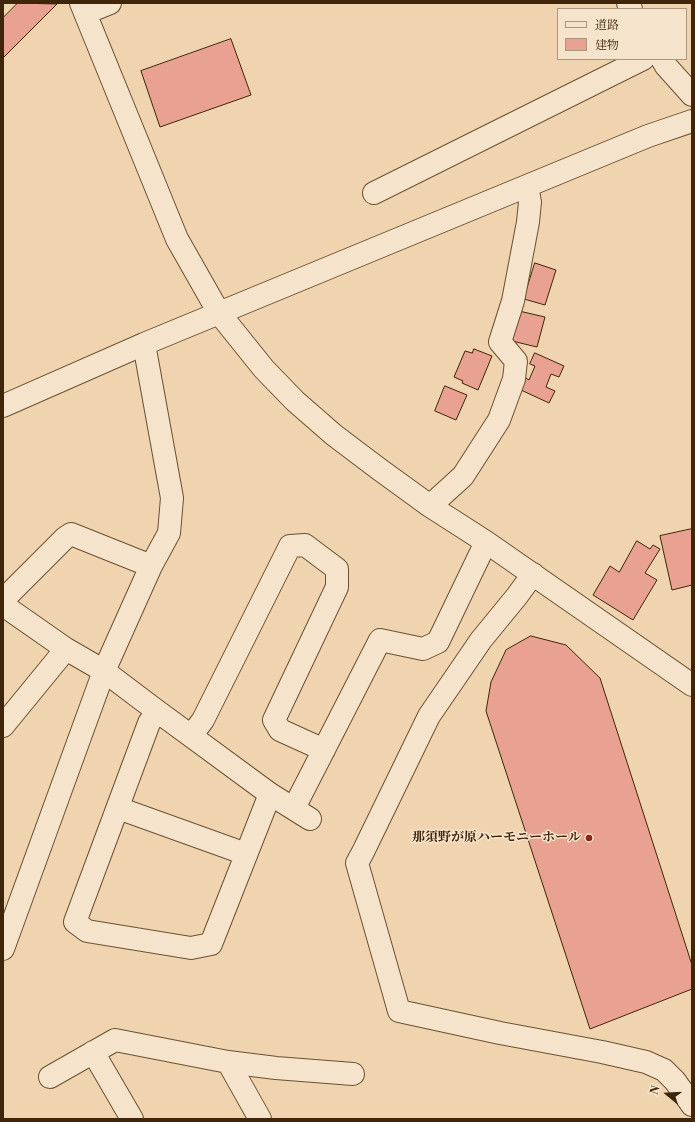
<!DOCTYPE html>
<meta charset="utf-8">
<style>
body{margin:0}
#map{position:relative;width:695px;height:1122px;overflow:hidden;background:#efd4af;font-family:"Libre Bodoni","Noto Serif JP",serif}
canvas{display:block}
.frame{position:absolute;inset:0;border:4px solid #3f2509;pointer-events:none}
.legend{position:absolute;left:557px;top:8px;width:130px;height:52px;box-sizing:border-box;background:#f5e3cb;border:1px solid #ac977d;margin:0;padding:5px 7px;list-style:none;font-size:12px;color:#3f2509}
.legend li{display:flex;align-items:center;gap:8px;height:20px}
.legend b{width:20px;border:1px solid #ac977d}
.north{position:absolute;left:647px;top:1074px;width:40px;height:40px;-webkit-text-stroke:3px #f5e3cb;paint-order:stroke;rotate:288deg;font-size:11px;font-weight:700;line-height:16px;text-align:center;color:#3f2509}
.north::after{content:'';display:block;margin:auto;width:14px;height:18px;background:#3f2509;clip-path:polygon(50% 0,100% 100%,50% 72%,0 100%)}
</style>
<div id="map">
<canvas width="695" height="1122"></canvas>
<div class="frame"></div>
<ul class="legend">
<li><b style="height:5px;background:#f5e3cb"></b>道路</li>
<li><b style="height:11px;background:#e9a291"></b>建物</li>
</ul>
<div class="north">N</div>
</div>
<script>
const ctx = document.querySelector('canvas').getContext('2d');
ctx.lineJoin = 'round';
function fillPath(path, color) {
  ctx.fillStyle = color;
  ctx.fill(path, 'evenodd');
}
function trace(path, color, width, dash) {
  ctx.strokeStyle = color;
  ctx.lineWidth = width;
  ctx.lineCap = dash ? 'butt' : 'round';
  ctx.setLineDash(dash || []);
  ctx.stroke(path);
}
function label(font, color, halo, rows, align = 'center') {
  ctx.font = font + ' "Libre Bodoni","Noto Serif JP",serif';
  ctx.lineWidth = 3;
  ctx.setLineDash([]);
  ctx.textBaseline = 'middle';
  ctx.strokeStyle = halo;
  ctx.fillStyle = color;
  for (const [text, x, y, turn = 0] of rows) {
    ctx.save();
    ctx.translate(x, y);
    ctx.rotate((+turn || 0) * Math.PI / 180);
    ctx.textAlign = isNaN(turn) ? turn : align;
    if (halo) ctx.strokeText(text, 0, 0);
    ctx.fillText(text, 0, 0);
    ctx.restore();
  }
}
const building = new Path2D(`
 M18,3L57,4L3,58V18Z
 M231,39L251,95L160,127L141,71Z
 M535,263L556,270L545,305L524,299Z
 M519,311L545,317L537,347L512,341Z
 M474,349L492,356L478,390L462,383L463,381L454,377L465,351L472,353Z
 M535,353L564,366L559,377L551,374L546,387L555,391L549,403L521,390L526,378L529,380L535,366L530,364Z
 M445,386L467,395L456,420L435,411Z
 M692,529V585L672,590L660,536Z
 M637,541L650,549L653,545L660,549L645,573L657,580L633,620L593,595L610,566L619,572Z
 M531,636L566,645L600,678L692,965V989L590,1029L486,711L491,682L506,650Z`);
const minor = new Path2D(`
 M81,3L177,239L219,313L264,369L295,401L334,435L379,469L430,506L486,542L692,685
 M628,3L631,9
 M85,13L110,3
 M662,59L666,66L692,95
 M374,193L643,59
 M3,406L144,344L648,136L692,121
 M430,506L463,476L499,420L514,379L516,361L500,342L513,301L528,222L530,202L527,186
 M533,574L517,596L481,640L429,716L363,852L357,863L399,1011L500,1033L602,1052L646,1062L664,1070L675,1081L692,1105
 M3,600L65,538L71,534L151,566
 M3,605L66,649L3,726
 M66,649L104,671L157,711L270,794L310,819
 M157,711L149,723L75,922L87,931L191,948L211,944L270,794
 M191,736L203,720L290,546L305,545L337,569V587L274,720L280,730L324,750
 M118,808L246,854
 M294,808L380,640L423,649L438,642L486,542
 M3,949L104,671L151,566L169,533L172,498L144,344
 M93,1052L132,1119
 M228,1062L260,1119
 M50,1077L115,1040L228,1062L276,1068L353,1074`);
const markers = [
 [589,838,4,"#8f2418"]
];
const poiNames = [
 ["那須野が原ハーモニーホール",581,838]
];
fillPath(building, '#e9a291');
trace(building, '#3f2509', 1);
trace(minor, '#6b5132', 24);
trace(minor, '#f5e3cb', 22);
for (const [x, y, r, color] of markers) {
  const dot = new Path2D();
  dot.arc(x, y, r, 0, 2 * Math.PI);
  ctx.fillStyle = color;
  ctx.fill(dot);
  trace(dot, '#f5e3cb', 1.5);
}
label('bold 13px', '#3f2509', '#f5e3cb', poiNames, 'right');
</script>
